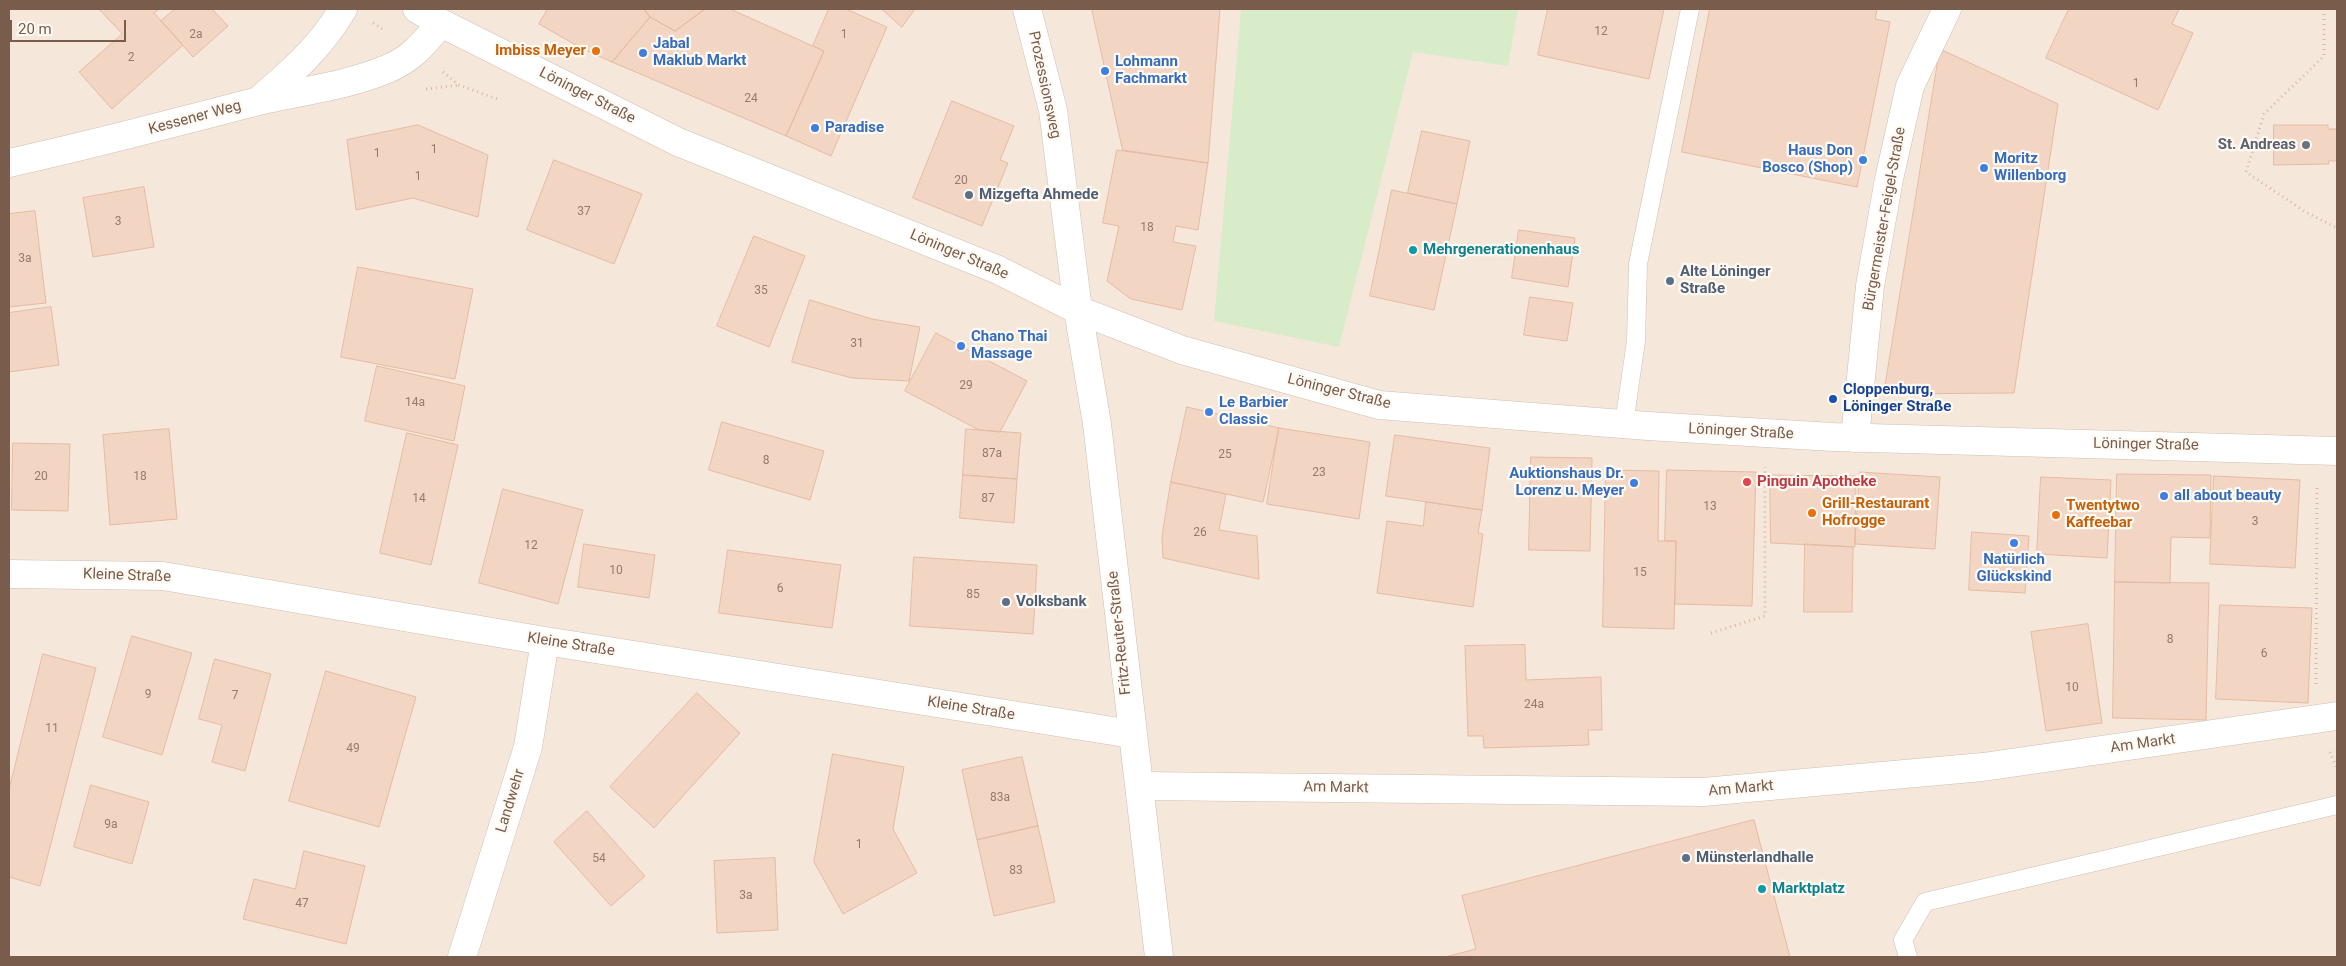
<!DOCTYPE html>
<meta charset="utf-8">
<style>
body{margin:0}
#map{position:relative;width:2346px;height:966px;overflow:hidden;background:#fdf6ec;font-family:Roboto,sans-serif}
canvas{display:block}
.frame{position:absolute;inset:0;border:10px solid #7a5c4d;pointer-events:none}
.scale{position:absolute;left:10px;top:20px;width:116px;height:22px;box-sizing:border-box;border:2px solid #7a5c4d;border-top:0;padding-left:6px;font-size:15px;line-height:18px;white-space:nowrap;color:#7a5c4d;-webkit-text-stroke:4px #fffaf3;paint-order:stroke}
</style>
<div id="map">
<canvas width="2346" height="966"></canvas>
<div class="frame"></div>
<div class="scale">20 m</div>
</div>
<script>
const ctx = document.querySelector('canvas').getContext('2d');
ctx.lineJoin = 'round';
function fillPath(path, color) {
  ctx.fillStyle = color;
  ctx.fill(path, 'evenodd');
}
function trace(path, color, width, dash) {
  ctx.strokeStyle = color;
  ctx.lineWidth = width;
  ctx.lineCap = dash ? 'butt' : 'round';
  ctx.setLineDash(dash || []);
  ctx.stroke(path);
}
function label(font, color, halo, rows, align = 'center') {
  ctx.font = font + ' Roboto,sans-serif';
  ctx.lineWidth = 4.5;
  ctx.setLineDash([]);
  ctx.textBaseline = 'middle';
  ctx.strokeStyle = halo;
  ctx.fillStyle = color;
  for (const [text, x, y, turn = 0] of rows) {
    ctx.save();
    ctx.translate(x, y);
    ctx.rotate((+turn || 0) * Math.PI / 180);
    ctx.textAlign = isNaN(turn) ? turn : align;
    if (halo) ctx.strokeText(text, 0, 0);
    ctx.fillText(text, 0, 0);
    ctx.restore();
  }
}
const residential = new Path2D(`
 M9,9H2337V957H9Z`);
const green = new Path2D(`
 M1241,9H1518L1508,66L1413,52L1339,347L1214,321Z`);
const building = new Path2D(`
 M99,9H159L154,13L183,45L112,109L79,72L122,34Z
 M175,9H212L228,26L193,57L161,21Z
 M548,9H644L650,17L612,62L581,48L539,24Z
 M644,9H705L675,31L650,17Z
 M705,9H730L824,51L786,136L612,62L650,17L675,31Z
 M829,9H846L887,27L831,156L786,136L824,51L813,46Z
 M882,9H915L902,27Z
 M1092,9H1220L1208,163L1123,150Z
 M1548,9H1664L1649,79L1538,55Z
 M1710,9H1877L1875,19L1890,22L1857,187L1682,152Z
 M2069,9H2179L2172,24L2193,33L2158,110L2046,58Z
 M1940,49L2058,104L2014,393L1884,394Z
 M952,101L1014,126L1000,160L1008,163L982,226L913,198Z
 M418,125L488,155L478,217L413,198L356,210L347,140Z
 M2274,125H2328V129H2337V161H2328L2329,164L2274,165Z
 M1422,131L1470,141L1457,204L1408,193Z
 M1117,150L1208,163L1198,230L1176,226L1173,242L1196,246L1182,310L1131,299L1107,281L1119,226L1103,223Z
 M554,160L642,194L614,264L527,230Z
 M144,187L154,247L93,257L83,198Z
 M1392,190L1457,204L1434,310L1370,296Z
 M35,211L46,303L9,307V214Z
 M1519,230L1575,238L1568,287L1512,278Z
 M754,236L805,256L769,347L717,326Z
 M358,267L473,289L455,379L341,357Z
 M1530,297L1573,303L1567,341L1524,335Z
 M810,300L872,319L920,327L909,381L852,378L792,362Z
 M51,307L59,365L9,372V313Z
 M936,333L1027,381L1000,432L979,430L905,391Z
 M377,366L465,386L454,441L365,421Z
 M1187,407L1279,428L1263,502L1171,482Z
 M722,422L824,451L810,500L709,470Z
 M1279,428L1370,442L1359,519L1267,504Z
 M169,429L177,519L110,525L103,435Z
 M966,429L1021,433L1017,479L963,475Z
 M407,433L458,445L431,565L380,553Z
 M1395,435L1490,448L1482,510L1386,496Z
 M13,443L70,444L68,511L12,510Z
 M1531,457L1592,458L1590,551L1529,550Z
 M1606,470L1659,471L1658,541H1676L1674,629L1603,627Z
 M1667,470L1756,472L1752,606L1675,604L1676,541H1665Z
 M1860,472L1940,477L1935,549L1855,544Z
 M2117,474L2211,475L2210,538L2171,537L2170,583L2115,582Z
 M963,475L1017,479L1014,523L960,518Z
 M1770,475L1856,476L1855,547L1771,543Z
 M2214,476L2300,480L2295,568L2210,564Z
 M2041,477L2111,480L2107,558L2037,554Z
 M1171,482L1226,494L1219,530L1257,536L1259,579L1163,558L1162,537Z
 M503,489L583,510L558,604L479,583Z
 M1426,502L1482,510L1478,533L1483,534L1473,607L1377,593L1387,521L1423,526Z
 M1972,532L2029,536L2025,593L1969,590Z
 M584,544L655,555L649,598L578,587Z
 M1805,544L1853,547L1852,612H1804Z
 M728,550L841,565L832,628L719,613Z
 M914,557L1037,565L1033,634L910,626Z
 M2115,582L2209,583L2206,720L2113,718Z
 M2220,605L2312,608L2308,703L2216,699Z
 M2088,624L2102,723L2046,731L2031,632Z
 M132,636L192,653L162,755L103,737Z
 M1525,645L1526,680L1601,677L1602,730H1588L1589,745L1484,748L1483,736H1468L1465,646Z
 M43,654L96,668L40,886L9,877V790Z
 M215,659L271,674L245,771L212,762L222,725L199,719Z
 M326,671L416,697L379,827L289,801Z
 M697,693L740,733L654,828L610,787Z
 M833,754L904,767L893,829L917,873L843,914L814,862Z
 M1022,757L1038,826L977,840L962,770Z
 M91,785L149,802L132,864L74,847Z
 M587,811L645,876L611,906L554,842Z
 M1754,820L1790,957H1445L1476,949L1462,896Z
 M1038,826L1055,902L994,916L977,840Z
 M304,851L365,866L346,944L243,919L254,879L295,889Z
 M775,858L778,930L717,933L714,861Z`);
const path = new Path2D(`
 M2324,9V56L2264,114L2246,172L2304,211L2337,228
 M373,23L385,31
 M443,72L459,85L500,100
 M426,89L459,85
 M1711,633L1765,616V467
 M2316,684L2317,485
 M2330,752L2337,769`);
const service = new Path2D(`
 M1624,424L1636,341L1638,264L1690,9
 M1908,957L1903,940L1925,902L2337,805`);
const minor = new Path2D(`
 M1855,438L1870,286L1889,179L1910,86L1947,9
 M9,574L163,576L545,641L1132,734
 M1140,786L1703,792L1983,767L2337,716
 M462,957L528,747L545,641`);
const tertiary = new Path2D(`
 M417,9L441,23L678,142L996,269L1078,310L1182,350L1379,405L1648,426L1833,437L2337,451
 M1027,9L1053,110L1078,310L1097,424L1159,957
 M258,101C293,71 320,48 343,9
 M9,163C92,145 173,123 255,102C299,91 344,87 387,69C412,59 424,43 441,23`);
const markers = [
 [596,51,5,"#e8710a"],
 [643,53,5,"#3f7fe0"],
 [1105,71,5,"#3f7fe0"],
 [815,128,5,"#3f7fe0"],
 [2306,145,5,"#6b7280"],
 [1863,160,5,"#3f7fe0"],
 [1984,168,5,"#3f7fe0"],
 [969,195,5,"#5c6f8a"],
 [1413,250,5,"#0f9aa8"],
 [1670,281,5,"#5c6f8a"],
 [961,346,5,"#3f7fe0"],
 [1833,399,5,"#1a4fb4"],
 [1209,412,5,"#3f7fe0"],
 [1747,482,5,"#e0444e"],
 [1634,483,5,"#3f7fe0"],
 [2164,496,5,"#3f7fe0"],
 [1812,513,5,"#e8710a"],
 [2056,515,5,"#e8710a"],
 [2014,543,5,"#3f7fe0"],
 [1006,602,5,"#5c6f8a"],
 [1686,858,5,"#5c6f8a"],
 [1762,889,5,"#0f9aa8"]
];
const numberNames = [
 ["12",1601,32],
 ["2a",196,35],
 ["1",844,35],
 ["2",131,58],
 ["1",2136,84],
 ["24",751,99],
 ["1",434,150],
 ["1",377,154],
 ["1",418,177],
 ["20",961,181],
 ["37",584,212],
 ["3",118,222],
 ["18",1147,228],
 ["3a",25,259],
 ["35",761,291],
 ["31",857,344],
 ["29",966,386],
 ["14a",415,403],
 ["87a",992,454],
 ["25",1225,455],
 ["8",766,461],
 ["23",1319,473],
 ["20",41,477],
 ["18",140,477],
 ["14",419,499],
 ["87",988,499],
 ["13",1710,507],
 ["3",2255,522],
 ["26",1200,533],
 ["12",531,546],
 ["10",616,571],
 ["15",1640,573],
 ["6",780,589],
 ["85",973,595],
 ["8",2170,640],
 ["6",2264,654],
 ["10",2072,688],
 ["9",148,695],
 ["7",235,696],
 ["24a",1534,705],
 ["11",52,729],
 ["49",353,749],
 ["83a",1000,798],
 ["9a",111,825],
 ["1",859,845],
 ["54",599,859],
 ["83",1016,871],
 ["3a",746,896],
 ["47",302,904]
];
const shopNames = [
 ["Jabal",653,44],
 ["Maklub Markt",653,61],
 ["Lohmann",1115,62],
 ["Fachmarkt",1115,79],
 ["Paradise",825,128],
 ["Haus Don",1853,151,"right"],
 ["Bosco (Shop)",1853,168,"right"],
 ["Moritz",1994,159],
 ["Willenborg",1994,176],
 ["Chano Thai",971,337],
 ["Massage",971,354],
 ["Le Barbier",1219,403],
 ["Classic",1219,420],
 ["Auktionshaus Dr.",1624,474,"right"],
 ["Lorenz u. Meyer",1624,491,"right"],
 ["all about beauty",2174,496],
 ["Natürlich",2014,560,"center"],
 ["Glückskind",2014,577,"center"]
];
const foodNames = [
 ["Imbiss Meyer",586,51,"right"],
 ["Grill-Restaurant",1822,504],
 ["Hofrogge",1822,521],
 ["Twentytwo",2066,506],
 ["Kaffeebar",2066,523]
];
const streetNames = [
 ["Prozessionsweg",1044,85,78],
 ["Löninger Straße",587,96,27],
 ["Kessener Weg",195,118,-15],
 ["Bürgermeister-Feigel-Straße",1885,219,-80],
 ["Löninger Straße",959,255,23],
 ["Löninger Straße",1339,392,14],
 ["Löninger Straße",1741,432,3],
 ["Löninger Straße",2146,445,1],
 ["Kleine Straße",127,576,2],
 ["Fritz-Reuter-Straße",1120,633,-96],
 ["Kleine Straße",571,645,9],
 ["Kleine Straße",971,709,9],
 ["Am Markt",2143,744,-8],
 ["Am Markt",1336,788,1],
 ["Am Markt",1741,789,-5],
 ["Landwehr",511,801,-73]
];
const worshipNames = [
 ["St. Andreas",2296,145]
];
const serviceNames = [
 ["Mizgefta Ahmede",979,195],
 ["Alte Löninger",1680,272],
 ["Straße",1680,289],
 ["Volksbank",1016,602],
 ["Münsterlandhalle",1696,858]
];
const cultureNames = [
 ["Mehrgenerationenhaus",1423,250],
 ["Marktplatz",1772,889]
];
const transitNames = [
 ["Cloppenburg,",1843,390],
 ["Löninger Straße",1843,407]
];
const healthNames = [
 ["Pinguin Apotheke",1757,482]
];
fillPath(residential, '#f5e8da');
fillPath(green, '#d8ecc9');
fillPath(building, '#f3d5c3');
trace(building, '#e6bba3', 1);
trace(service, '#d1beb0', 19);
trace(minor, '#d1beb0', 29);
trace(tertiary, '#d1beb0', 29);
trace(path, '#d9b8a5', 3, [1, 4]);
trace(service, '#fff', 18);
trace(minor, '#fff', 28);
trace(tertiary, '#fff', 28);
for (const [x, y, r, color] of markers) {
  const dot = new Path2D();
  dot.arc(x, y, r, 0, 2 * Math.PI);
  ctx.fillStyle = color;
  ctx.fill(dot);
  trace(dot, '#fffaf3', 2);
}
label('12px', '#987a6a', null, numberNames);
label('bold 15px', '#366cbe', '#fffaf3', shopNames, 'left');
label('bold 15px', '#c56008', '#fffaf3', foodNames, 'left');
label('15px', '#7a5c4d', '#fffaf3', streetNames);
label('bold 15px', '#5b616d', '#fffaf3', worshipNames, 'right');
label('bold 15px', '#4e5e75', '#fffaf3', serviceNames, 'left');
label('bold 15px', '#0d838f', '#fffaf3', cultureNames, 'left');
label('bold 15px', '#164399', '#fffaf3', transitNames, 'left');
label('bold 15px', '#be3a42', '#fffaf3', healthNames, 'left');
</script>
